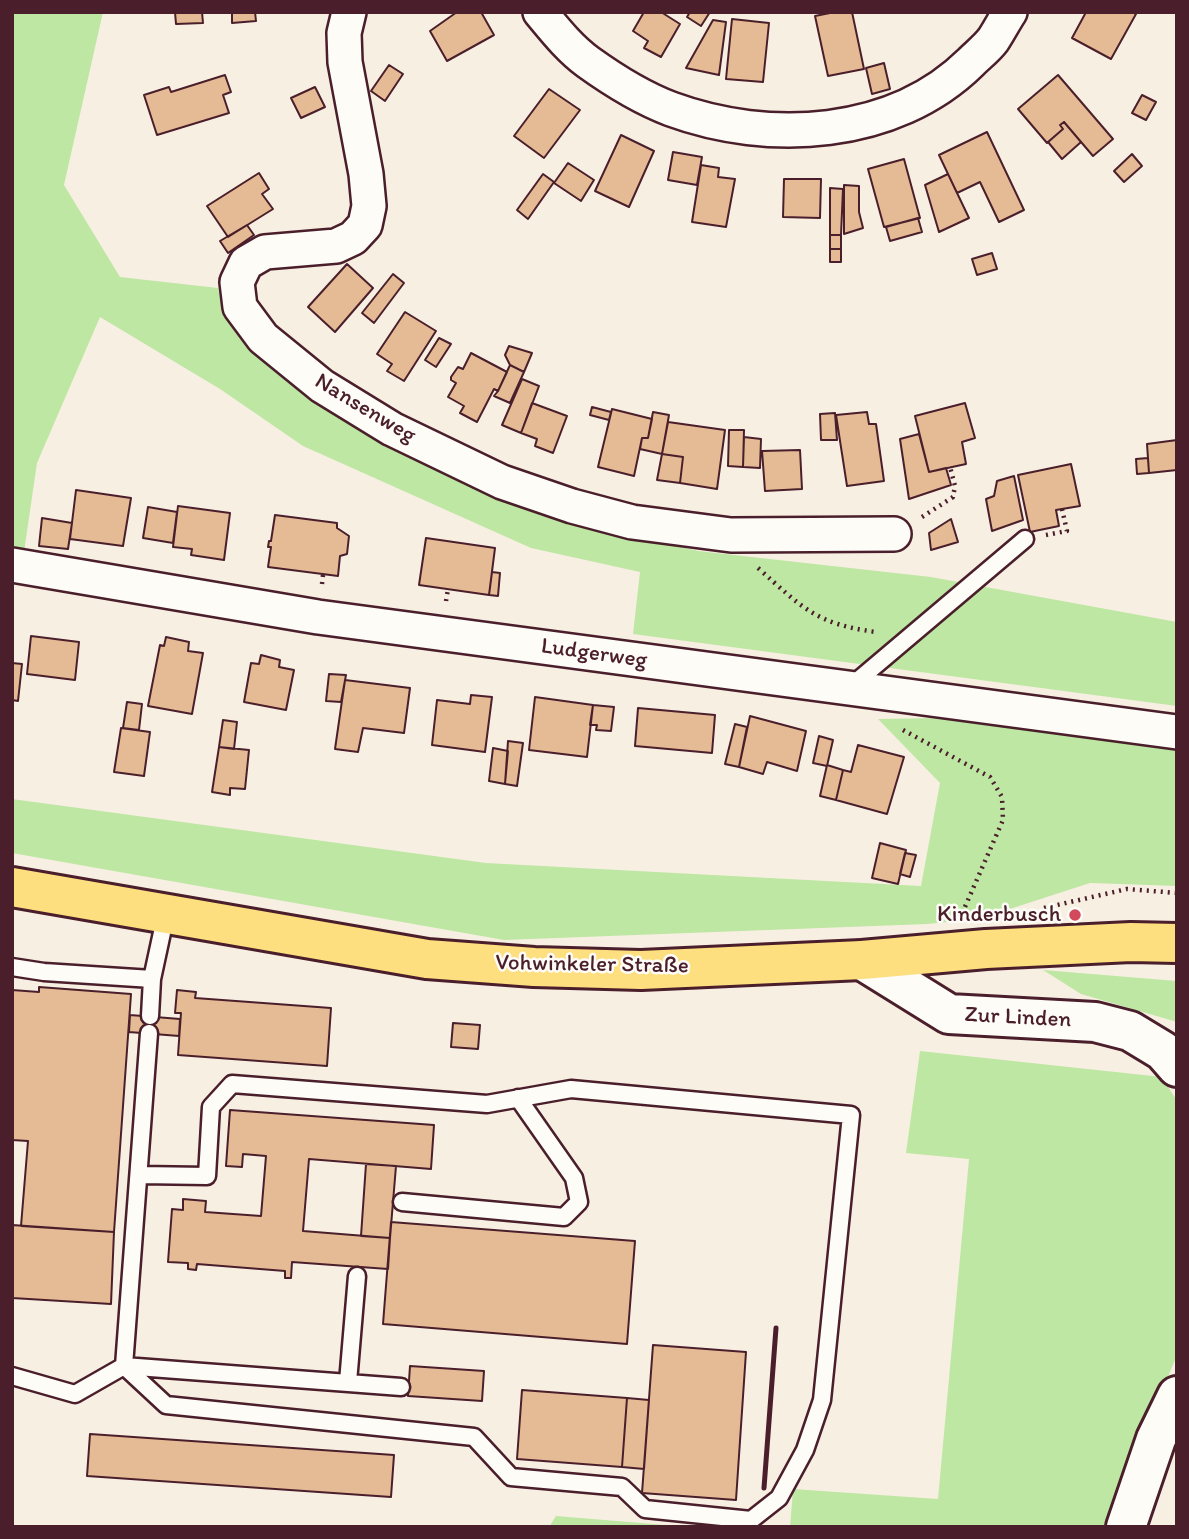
<!DOCTYPE html>
<meta charset="utf-8">
<style>
body{margin:0}
#map{position:relative;width:1189px;height:1539px;overflow:hidden;background:#f8efe3;font-family:Itim,sans-serif}
canvas{display:block}
.frame{position:absolute;inset:0;border:14px solid #4a1f2b;pointer-events:none}
</style>
<div id="map">
<canvas width="1189" height="1539"></canvas>
<div class="frame"></div>
</div>
<script>
const ctx = document.querySelector('canvas').getContext('2d');
ctx.lineJoin = 'round';
function fillPath(path, color) {
  ctx.fillStyle = color;
  ctx.fill(path, 'evenodd');
}
function trace(path, color, width, dash) {
  ctx.strokeStyle = color;
  ctx.lineWidth = width;
  ctx.lineCap = dash ? 'butt' : 'round';
  ctx.setLineDash(dash || []);
  ctx.stroke(path);
}
function label(font, color, halo, rows, align = 'center') {
  ctx.font = font + ' Itim,sans-serif';
  ctx.lineWidth = 5;
  ctx.setLineDash([]);
  ctx.textBaseline = 'middle';
  ctx.strokeStyle = halo;
  ctx.fillStyle = color;
  for (const [text, x, y, turn = 0] of rows) {
    ctx.save();
    ctx.translate(x, y);
    ctx.rotate((+turn || 0) * Math.PI / 180);
    ctx.textAlign = isNaN(turn) ? turn : align;
    if (halo) ctx.strokeText(text, 0, 0);
    ctx.fillText(text, 0, 0);
    ctx.restore();
  }
}
const green = new Path2D(`
 M12,12H103L64,185L120,277L218,288L221,302L250,348L362,432L461,479L587,525L698,551L931,577L1177,622V706L633,634L640,572L531,548L303,446L220,389L100,317L37,463L24,552L12,550Z
 M940,718L1177,749V886L1090,883L979,919L927,924L504,940L12,853V799L486,863L921,886L940,783L878,719Z
 M1043,970L1177,981V1022L1081,994Z
 M920,1051L1162,1077L1177,1101V1355L1106,1527H790L793,1489L938,1499L969,1159L906,1153Z
 M556,1516L690,1527H549Z`);
const building = new Path2D(`
 M175,12H202L203,23L176,24Z
 M232,12H255L256,21L232,23Z
 M457,12H481L494,35L447,61L430,31Z
 M644,12H661L680,24L661,57L644,48L648,41L633,31Z
 M690,12H710L701,26L687,17Z
 M835,12H852L864,69L828,76L815,16Z
 M1083,12H1132L1136,14L1111,59L1072,38L1085,14Z
 M732,19L769,23L763,82L726,79Z
 M713,20L726,22L719,75L686,68Z
 M884,63L890,89L872,94L866,68Z
 M389,65L403,74L385,101L371,91Z
 M225,75L231,92L223,95L229,113L157,135L144,95L169,87L171,92Z
 M1058,75L1113,139L1093,156L1064,122L1060,125L1063,129L1047,143L1018,109Z
 M315,87L325,107L301,118L291,98Z
 M549,89L580,110L544,158L514,136Z
 M1142,95L1156,102L1146,120L1132,113Z
 M1064,122L1081,142L1062,159L1048,142L1063,129L1060,125Z
 M987,132L1024,210L999,222L980,182L957,193L939,155Z
 M621,135L654,151L629,207L595,191Z
 M673,152L702,157L697,185L668,180Z
 M1132,154L1142,166L1124,182L1114,171Z
 M904,159L920,218L884,227L868,169Z
 M568,163L594,180L581,201L554,183Z
 M701,165L719,168L718,177L735,179L726,227L692,222Z
 M259,173L269,189L262,194L273,209L228,237L207,206Z
 M543,174L554,182L528,219L517,210Z
 M948,174L969,218L939,232L925,185Z
 M784,179H821L820,218L783,217Z
 M844,185L859,186V212L863,228L844,234Z
 M830,188L843,189L841,235H830Z
 M918,218L922,232L890,241L886,227Z
 M247,225L254,235L228,253L220,241Z
 M830,235H841V249H830Z
 M830,249H841V262H830Z
 M992,253L997,269L977,275L972,259Z
 M347,264L373,288L335,332L308,307Z
 M393,274L404,283L374,323L362,313Z
 M405,312L436,331L404,381L387,371L392,364L377,354Z
 M439,338L451,344L436,367L425,360Z
 M509,346L532,353L524,372L510,365L505,355Z
 M471,353L507,372L498,391L494,389L477,422L460,413L464,406L448,397L456,383L451,380V377L458,367L463,369Z
 M510,365L524,372L510,403L494,396L498,391Z
 M522,379L539,386L521,433L502,425Z
 M532,403L567,416L553,453L535,446L537,439L521,433Z
 M965,403L975,438L962,442L966,464L929,472L915,416Z
 M592,407L611,412L609,420L590,415Z
 M612,409L652,419L648,438H642L634,476L598,467Z
 M653,412L669,415L662,454L640,449L642,438H648Z
 M867,412L869,424H876L884,481L847,486L836,415Z
 M835,413L837,440H821L820,414Z
 M668,422L725,430L717,489L680,483L683,457L662,454Z
 M729,430H744L743,467L728,466Z
 M919,434L929,472L946,468L951,485L909,499L900,439Z
 M744,437L761,439L760,468L743,467Z
 M1177,440V470L1149,473L1147,444Z
 M800,450L802,489L765,491L762,451Z
 M662,454L683,457L680,483L657,480Z
 M1148,458L1149,473L1137,474L1136,459Z
 M1071,464L1080,506L1056,510L1059,526L1030,532L1018,475Z
 M1014,476L1023,520L992,531L986,499L994,496L997,481Z
 M76,490L131,498L123,546L70,539Z
 M178,506L230,513L224,560L191,555L192,549L173,547Z
 M148,507L177,512L173,543L143,538Z
 M275,515L337,523V528L349,536L347,554L340,556L338,576L268,567L271,547H268L269,541H271Z
 M42,518L72,523L68,549L39,546Z
 M951,519L958,542L931,550L929,533Z
 M426,538L495,548L489,595L419,585Z
 M492,572L500,573L498,596L489,595Z
 M31,636L79,642L75,680L27,674Z
 M166,637L189,642L188,651L203,653L192,714L148,706L160,645L164,646Z
 M261,655L280,660L279,667L294,670L286,710L244,702L251,663L259,664Z
 M12,663L22,664L18,701L12,700Z
 M329,674L346,675L341,702L326,701Z
 M345,680L410,688L404,733L363,728L358,752L335,749Z
 M471,695L492,697L485,752L432,745L437,700L470,704Z
 M535,697L593,705L587,757L529,750Z
 M127,702L142,704L139,730L123,728Z
 M593,705L614,707L611,731L596,730L597,725H590Z
 M638,708L715,715L712,753L635,746Z
 M750,716L806,731L797,771L767,762L763,774L739,767Z
 M223,720L237,722L234,749L219,747Z
 M735,724L747,727L739,767L725,764Z
 M121,728L150,732L144,776L114,772Z
 M819,736L833,740L827,766L813,763Z
 M508,741L523,743L517,786L505,784Z
 M858,745L904,757L887,814L836,800L843,770L851,772Z
 M219,747L249,750L245,789L230,788V795L212,792Z
 M493,748L508,751L505,784L489,781Z
 M827,765L843,770L836,800L820,796Z
 M880,843L906,850L898,884L872,878Z
 M905,853L916,855L910,877L900,874Z
 M39,987L131,994L114,1232L21,1226L28,1141L12,1140V990L39,992Z
 M177,990L196,992L195,998L331,1008L327,1066L178,1055L181,1013H175Z
 M130,1015L180,1019L179,1036L129,1032Z
 M453,1023L480,1025L478,1049L451,1047Z
 M230,1110L434,1125L431,1169L309,1159L303,1231L390,1238L388,1269L292,1262L291,1278H285V1271L197,1264L196,1270L188,1269V1263L168,1262L172,1209L183,1210V1199L206,1201L205,1212L261,1216L266,1156L243,1154L242,1167L226,1166Z
 M366,1164L396,1166L390,1238L361,1236Z
 M391,1222L635,1241L627,1344L383,1324Z
 M12,1225L114,1232L111,1304L12,1298Z
 M653,1345L746,1352L736,1500L642,1493Z
 M410,1366L484,1371L482,1401L408,1396Z
 M522,1390L627,1398L622,1467L517,1459Z
 M627,1398L649,1400L644,1469L622,1467Z
 M90,1434L394,1455L391,1497L87,1476Z`);
const path = new Path2D(`
 M922,517L953,497L955,486L950,467
 M1046,535L1067,531L1062,509
 M758,568C802,607 815,624 876,632
 M322,584L323,575
 M446,601L448,589
 M903,730L990,777L1002,797L1003,820L961,916
 M1044,908L1127,889L1177,893`);
const lane = new Path2D(`
 M850,687L1025,539
 M12,967L44,972L152,979
 M150,1016L152,979L166,914
 M149,1033L124,1366L401,1387
 M402,1202L564,1217L579,1202L574,1178L518,1098
 M12,1376L75,1394L124,1366L166,1405L474,1437L511,1477L622,1487L645,1509L751,1520L779,1498L805,1450L822,1400L851,1115L571,1089L487,1104L232,1084L211,1107L207,1176L140,1175
 M348,1382L357,1276`);
const street = new Path2D(`
 M349,12L344,33L345,62L366,174L369,206L365,225L353,238L336,246L265,252L246,263L237,282L240,307L263,338L322,386L392,429L502,482L572,506L632,522L731,535L894,534
 M540,12C555,30 569,48 588,62C613,80 642,98 671,109C769,145 894,138 971,62C978,55 987,48 993,40C999,31 1004,21 1010,12
 M12,565L318,617L1177,732`);
const secondary = new Path2D(`
 M862,960L949,1014L1095,1022L1130,1031L1163,1051L1177,1067
 M1126,1527L1156,1439L1177,1396`);
const primary = new Path2D(`
 M12,887L427,959L534,967L641,970L862,960L986,949L1131,942L1177,943`);
const rail = new Path2D(`
 M764,1488L776,1328`);
const markers = [
 [1075,915,7,"#d1495b"]
];
const streetNames = [
 ["Nansenweg",365,409,31],
 ["Ludgerweg",594,654,8],
 ["Vohwinkeler Straße",592,965,1],
 ["Zur Linden",1018,1018,3]
];
const poiNames = [
 ["Kinderbusch",1061,915]
];
fillPath(green, '#bee7a3');
fillPath(building, '#e5bb95');
trace(building, '#4a1f2b', 2);
trace(lane, '#4a1f2b', 21);
trace(street, '#4a1f2b', 38);
trace(secondary, '#4a1f2b', 44);
trace(primary, '#4a1f2b', 44);
trace(path, '#4a1f2b', 4.5, [2, 5]);
trace(lane, '#fdfcf7', 16);
trace(street, '#fdfcf7', 33);
trace(secondary, '#fdfcf7', 38);
trace(primary, '#fddf80', 38);
trace(rail, '#4a1f2b', 5);
for (const [x, y, r, color] of markers) {
  const dot = new Path2D();
  dot.arc(x, y, r, 0, 2 * Math.PI);
  ctx.fillStyle = color;
  ctx.fill(dot);
  trace(dot, '#fdfcf7', 2.5);
}
label('23px', '#4a1f2b', '#fdfcf7', streetNames);
label('23px', '#4a1f2b', '#fdfcf7', poiNames, 'right');
</script>
